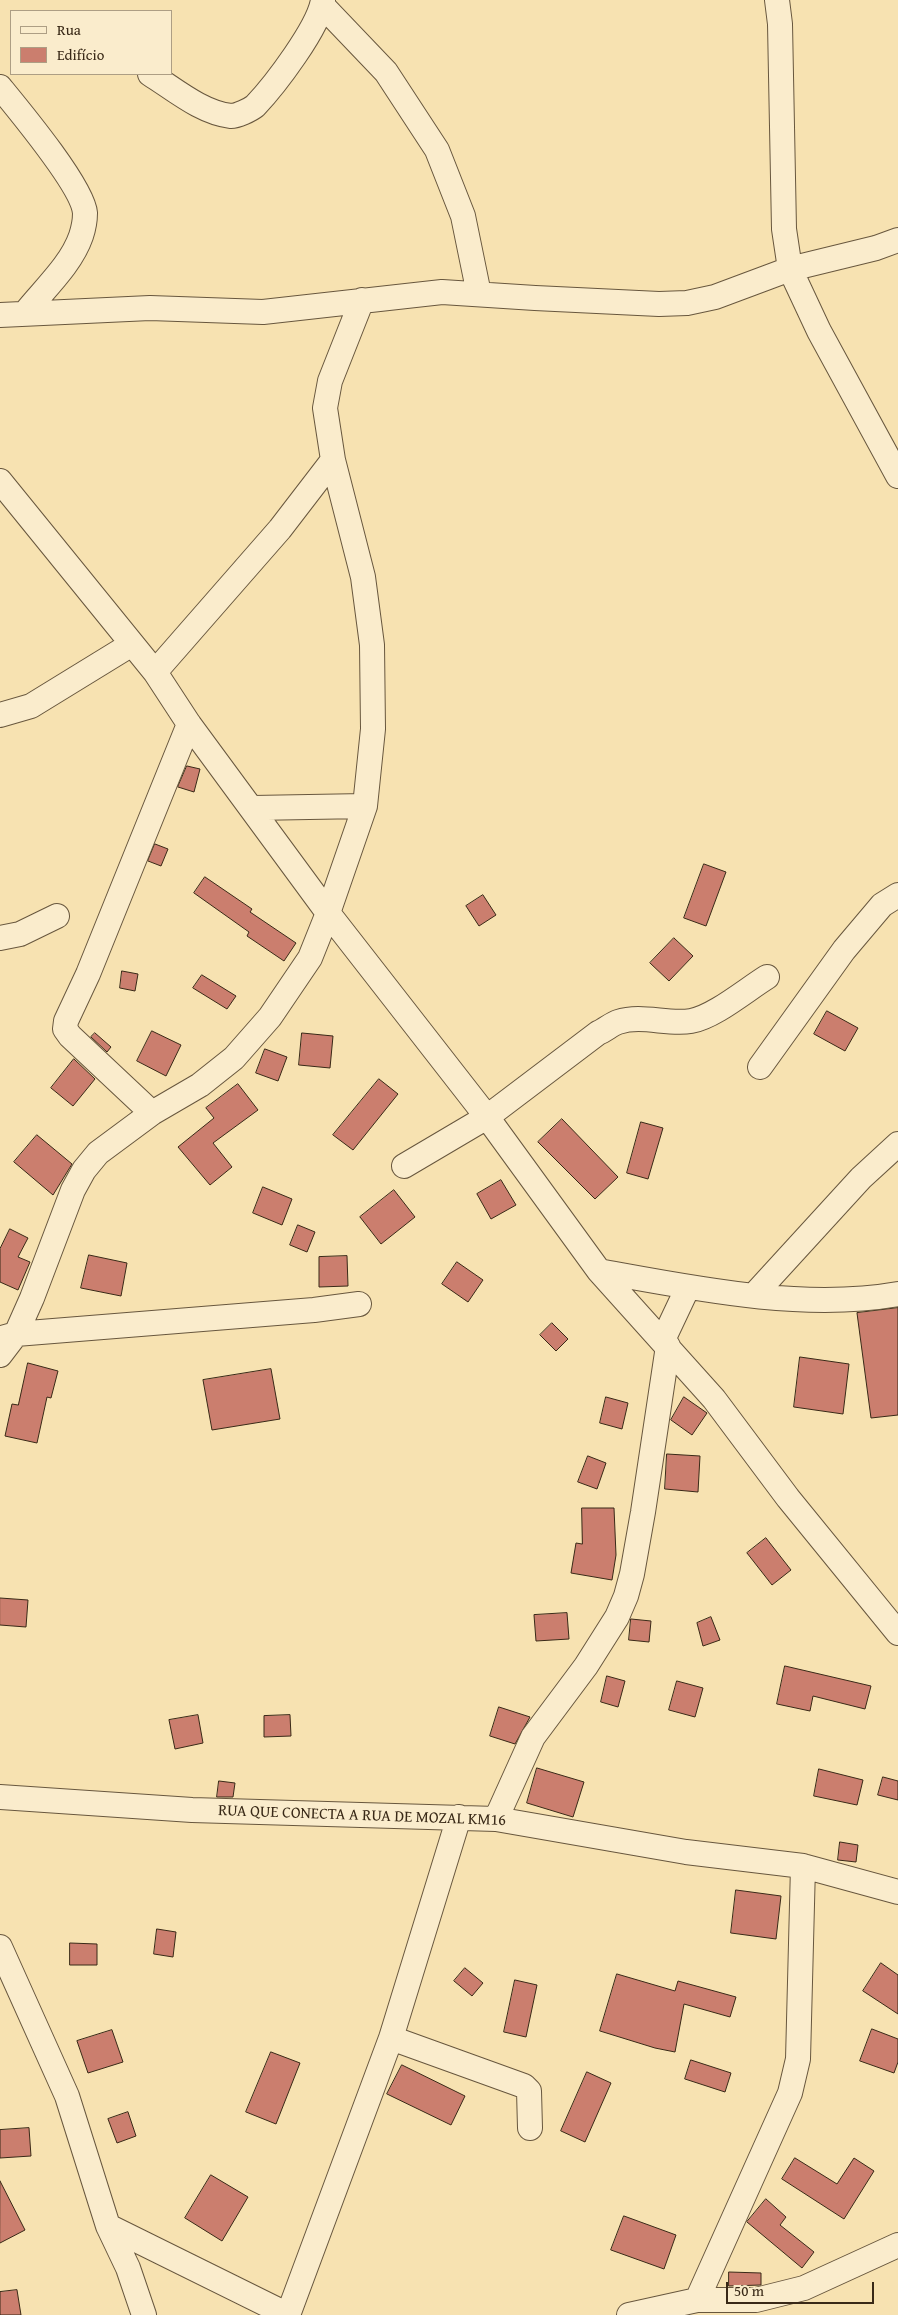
<!DOCTYPE html>
<meta charset="utf-8">
<style>
body{margin:0}
#map{position:relative;width:898px;height:2315px;overflow:hidden;background:#f7e2b1;font-family:"Gentium Book Plus",serif}
canvas{display:block}
.legend{position:absolute;left:10px;top:10px;width:162px;height:65px;box-sizing:border-box;background:#faeccc;border:1px solid #ad9e84;margin:0;padding:6px 9px;list-style:none;font-size:15px;color:#392917}
.legend li{display:flex;align-items:center;gap:10px;height:25px}
.legend b{width:25px;border:1px solid #ad9e84}
.scale{position:absolute;left:726px;top:2282px;width:148px;height:22px;box-sizing:border-box;border:2px solid #392917;border-top:0;padding-left:6px;font-size:15px;line-height:18px;white-space:nowrap;color:#392917;-webkit-text-stroke:4px #faeccc;paint-order:stroke}
</style>
<div id="map">
<canvas width="898" height="2315"></canvas>
<ul class="legend">
<li><b style="height:6px;background:#faeccc"></b>Rua</li>
<li><b style="height:14px;background:#cb7e6e"></b>Edifício</li>
</ul>
<div class="scale">50 m</div>
</div>
<script>
const ctx = document.querySelector('canvas').getContext('2d');
ctx.lineJoin = 'round';
function fillPath(path, color) {
  ctx.fillStyle = color;
  ctx.fill(path, 'evenodd');
}
function trace(path, color, width, dash) {
  ctx.strokeStyle = color;
  ctx.lineWidth = width;
  ctx.lineCap = dash ? 'butt' : 'round';
  ctx.setLineDash(dash || []);
  ctx.stroke(path);
}
function label(font, color, halo, rows, align = 'center') {
  ctx.font = font + ' "Gentium Book Plus",serif';
  ctx.lineWidth = 4;
  ctx.setLineDash([]);
  ctx.textBaseline = 'middle';
  ctx.strokeStyle = halo;
  ctx.fillStyle = color;
  for (const [text, x, y, turn = 0] of rows) {
    ctx.save();
    ctx.translate(x, y);
    ctx.rotate((+turn || 0) * Math.PI / 180);
    ctx.textAlign = isNaN(turn) ? turn : align;
    if (halo) ctx.strokeText(text, 0, 0);
    ctx.fillText(text, 0, 0);
    ctx.restore();
  }
}
const building = new Path2D(`
 M187,766L200,769L194,792L178,787Z
 M155,844L168,849L161,866L148,861Z
 M704,864L726,872L706,926L684,918Z
 M205,877L252,909L250,912L296,943L284,961L247,936L249,932L194,893Z
 M483,895L496,915L479,926L466,906Z
 M674,938L693,956L669,981L650,963Z
 M122,971L138,974L135,991L120,988Z
 M202,975L236,996L227,1009L193,988Z
 M827,1011L858,1028L845,1051L814,1034Z
 M152,1031L181,1045L166,1076L137,1061Z
 M95,1033L111,1047L107,1052L91,1037Z
 M302,1033L333,1036L330,1068L299,1065Z
 M265,1049L287,1057L278,1081L256,1073Z
 M74,1059L95,1079L73,1106L51,1088Z
 M379,1079L398,1094L353,1150L333,1135Z
 M238,1084L258,1110L213,1143L232,1167L210,1185L178,1147L214,1118L206,1108Z
 M562,1119L618,1177L595,1199L538,1142Z
 M641,1122L663,1128L648,1179L627,1173Z
 M37,1135L72,1164L53,1195L14,1162Z
 M501,1180L516,1205L491,1219L477,1194Z
 M263,1187L292,1199L282,1225L253,1213Z
 M394,1190L415,1217L381,1244L360,1217Z
 M298,1225L315,1232L307,1252L290,1245Z
 M10,1229L28,1238L18,1257L30,1262L18,1290L0,1282V1249Z
 M89,1255L127,1263L121,1296L81,1288Z
 M347,1256L348,1286L319,1287V1257Z
 M457,1262L483,1280L468,1302L442,1284Z
 M898,1308V1415L871,1418L857,1313Z
 M552,1323L568,1339L556,1351L540,1335Z
 M800,1357L849,1364L843,1414L794,1407Z
 M28,1363L58,1371L51,1398L47,1397L37,1443L5,1436L12,1404L18,1405Z
 M271,1369L280,1419L212,1430L203,1380Z
 M606,1397L628,1403L622,1429L600,1423Z
 M684,1397L707,1413L692,1435L671,1420Z
 M667,1454L700,1456L698,1492L665,1489Z
 M588,1456L606,1463L597,1489L578,1482Z
 M582,1508H614L616,1555L612,1580L571,1573L576,1543L582,1544Z
 M766,1538L791,1570L772,1585L747,1553Z
 M0,1598L28,1600L26,1627L0,1625Z
 M567,1613L569,1639L536,1641L534,1615Z
 M711,1617L720,1640L703,1646L697,1623Z
 M631,1619L651,1621L649,1642L629,1640Z
 M785,1666L871,1686L865,1709L813,1696L810,1711L777,1704Z
 M607,1676L625,1681L618,1707L601,1702Z
 M677,1681L703,1688L695,1717L669,1710Z
 M499,1707L530,1717L515,1744L490,1736Z
 M198,1715L203,1743L175,1749L169,1720Z
 M290,1715L291,1736L264,1737V1716Z
 M537,1768L584,1782L573,1817L527,1803Z
 M819,1769L863,1780L857,1805L814,1796Z
 M883,1777L898,1781V1800L878,1795Z
 M219,1781L235,1783L233,1797H217Z
 M840,1842L858,1845L856,1862L838,1860Z
 M736,1890L781,1896L776,1939L731,1933Z
 M157,1929L176,1932L173,1957L154,1954Z
 M70,1943L97,1944V1965H70Z
 M881,1963L898,1975V2014L863,1991Z
 M465,1968L483,1983L472,1996L454,1981Z
 M617,1974L675,1991L678,1981L736,1997L730,2017L684,2004L675,2052L655,2048L600,2031Z
 M515,1980L537,1985L526,2037L504,2032Z
 M872,2029L898,2039V2062L894,2073L860,2061Z
 M112,2030L123,2062L88,2073L77,2041Z
 M271,2052L300,2063L276,2124L246,2112Z
 M691,2060L731,2073L725,2092L685,2079Z
 M402,2065L465,2096L451,2125L387,2094Z
 M587,2072L611,2083L585,2142L561,2131Z
 M128,2112L136,2136L117,2143L108,2119Z
 M29,2128L31,2156L0,2158V2130Z
 M795,2158L837,2184L854,2158L874,2171L844,2219L782,2179Z
 M211,2175L248,2197L222,2241L185,2218Z
 M0,2181L25,2230L0,2243Z
 M766,2199L786,2217L780,2225L814,2252L802,2268L747,2222Z
 M624,2216L676,2235L664,2269L611,2250Z
 M729,2272L761,2273V2285L729,2286Z
 M17,2290L21,2315H0V2292Z`);
const street = new Path2D(`
 M777,0L780,24L784,229L790,269L819,331L898,476
 M322,5L386,72L437,150L463,216L479,294
 M150,74C174,89 202,113 231,116C237,116 250,110 255,106C275,85 319,27 323,0
 M0,87C18,109 83,187 85,213C85,219 83,230 81,236C71,265 44,289 25,313
 M0,315L150,308L263,312L442,292L535,298L659,304L687,303L715,297L790,269L876,248L898,240
 M0,481L155,672L189,724L328,913L487,1117L599,1271L714,1399L788,1498L898,1633
 M155,672L280,529L333,460
 M0,715L31,706L132,644
 M253,808L365,806
 M0,938L20,934L57,916
 M760,1067L844,950L882,905L898,895
 M152,1113L70,1036L65,1029L66,1021L88,974L189,724
 M404,1166L487,1117L598,1033C605,1030 612,1024 618,1022C642,1014 667,1025 691,1021C714,1017 746,990 767,977
 M599,1271C693,1288 803,1311 898,1294
 M754,1295L861,1178L898,1144
 M2,1338L16,1334L314,1310L359,1304
 M663,1340L688,1287
 M0,1355L16,1334L32,1298L73,1190L84,1170L98,1153L152,1113L200,1085L234,1058L270,1017L310,958L328,913L365,806L373,729L372,645L363,577L333,460L325,408L330,381L362,300
 M0,1797L192,1810L496,1819L686,1852L803,1866L898,1892
 M496,1819L533,1737L586,1666L617,1617L626,1596L632,1574L643,1512L668,1346
 M0,1947L67,2096L108,2226L128,2268L144,2315
 M391,2038L524,2086L529,2091L530,2128
 M108,2226L288,2315
 M697,2300L790,2093L798,2059L803,1866
 M288,2315L391,2038L459,1817
 M629,2315L697,2300H756L804,2288L898,2245`);
const streetNames = [
 ["RUA QUE CONECTA A RUA DE MOZAL KM16",362,1816,2]
];
fillPath(building, '#cb7e6e');
trace(building, '#392917', 1);
trace(street, '#68573e', 26);
trace(street, '#faeccc', 24);
label('16px', '#392917', '#faeccc', streetNames);
</script>
